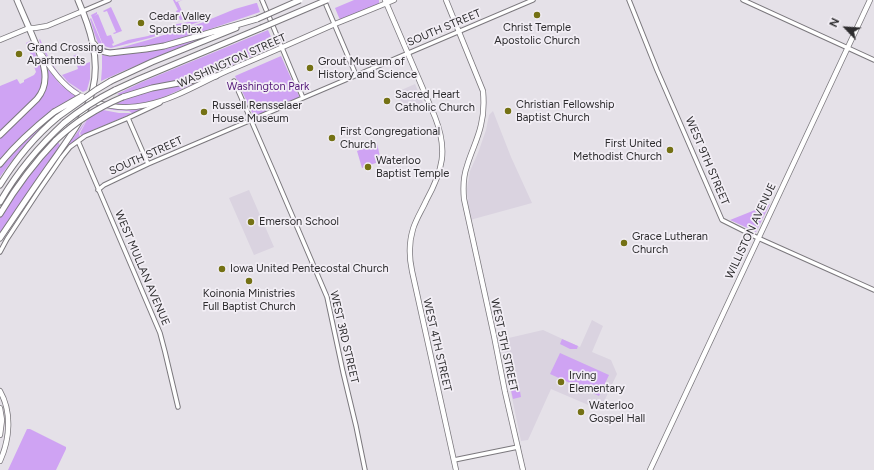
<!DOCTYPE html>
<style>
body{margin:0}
#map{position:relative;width:874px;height:470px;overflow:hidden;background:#e5e1e8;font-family:Figtree,sans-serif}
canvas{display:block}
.north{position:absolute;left:826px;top:8px;width:40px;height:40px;-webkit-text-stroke:3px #f2eef5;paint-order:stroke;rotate:295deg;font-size:11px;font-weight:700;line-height:16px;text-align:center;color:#2d2c2e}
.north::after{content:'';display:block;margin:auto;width:14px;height:18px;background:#2d2c2e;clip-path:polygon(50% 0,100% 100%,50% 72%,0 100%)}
</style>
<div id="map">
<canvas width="874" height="470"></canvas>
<div class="north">N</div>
</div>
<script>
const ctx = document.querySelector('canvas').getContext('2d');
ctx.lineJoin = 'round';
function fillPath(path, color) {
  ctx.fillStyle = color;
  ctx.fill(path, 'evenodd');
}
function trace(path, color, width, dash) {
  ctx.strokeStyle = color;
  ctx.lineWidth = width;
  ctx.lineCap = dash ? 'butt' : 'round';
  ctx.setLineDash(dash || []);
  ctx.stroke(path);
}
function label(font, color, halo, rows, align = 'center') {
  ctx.font = font + ' Figtree,sans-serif';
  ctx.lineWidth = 3.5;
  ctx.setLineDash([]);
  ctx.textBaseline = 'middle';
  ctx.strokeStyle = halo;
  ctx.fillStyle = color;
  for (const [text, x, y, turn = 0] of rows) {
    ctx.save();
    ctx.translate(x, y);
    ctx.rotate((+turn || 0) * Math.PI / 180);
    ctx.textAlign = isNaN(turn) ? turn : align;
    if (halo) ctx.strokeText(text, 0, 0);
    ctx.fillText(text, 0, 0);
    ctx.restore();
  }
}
const built = new Path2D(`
 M415,84L423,103L405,111L397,92Z
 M493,111L511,157L532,203L470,220L468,204L467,189L470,171L478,153L486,130L489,115Z
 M249,190L274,247L254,255L229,198Z
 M592,320L603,326L592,352L611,360L617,374L600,410L551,389L528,440L521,441L500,340L543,330L580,347Z`);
const green = new Path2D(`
 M173,0H175L176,2L183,0L178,2L182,11L180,12L183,18L198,11L200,17L195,18L180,20L176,11L178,10Z
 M354,0H379V4L340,20L335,8Z
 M256,3H257L260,12L178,40L163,44L117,50H108L103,49L104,47L107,49H116L148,40L201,23L235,9Z
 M111,7L122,31L114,34L113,33L116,32L107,11L104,12L103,11Z
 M97,12V14L94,16L98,14L107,36L111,35L114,43L112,44L113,46L128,40L148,36L177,24L195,21L201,19L202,21L150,38L111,48L107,47L103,45L91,15Z
 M91,18L103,46L102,48C95,41 93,27 90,19Z
 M268,30L275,46L235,64L203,76L152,86L122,96L117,94L142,82Z
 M207,36L121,72L101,81L102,68V55L107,56L136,52Z
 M40,39C50,62 58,77 79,91L78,92L62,79L48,60L39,40Z
 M30,41L43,72V85L36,98L0,133V86L17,79L20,84L24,82V80L34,75L36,72L31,58V55L26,43Z
 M77,54L80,62L82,61V64H80L81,65L90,62V79L87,90L83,92L68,82L62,75L78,69L77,65L79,64L73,56Z
 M281,56L300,98L254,117L235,76Z
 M47,70H49L60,84L76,96L60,106L0,160V138L41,98C47,89 49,81 47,70Z
 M200,81C178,90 156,103 133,105C127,106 120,105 114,105L133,96L148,91Z
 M149,106L133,114L129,111L113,110L106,108L132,109Z
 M103,110L119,113H130L131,114L93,130L81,136L80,133L88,118Z
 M87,119L79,133L80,137L69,146L68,145Z
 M42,125L43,126C27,141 13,159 0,177V167L2,164L20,144Z
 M58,142L60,145L0,234V218L9,203L38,163Z
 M377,143L381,161L362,168L357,151Z
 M770,204L756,232L730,220Z
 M562,339L578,346L577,349H570L560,344Z
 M560,353L609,375L599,396L550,374Z
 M519,385L521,397L513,399L511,390L514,388L515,386Z
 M27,429H30L66,447V449L56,470H8Z`);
const minor = new Path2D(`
 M262,0L303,98
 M324,0L356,75
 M629,0L657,70L722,220L758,238L874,290
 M743,0L874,60
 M83,11L109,0
 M234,81L274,173L327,297L343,372L356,426L365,470
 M128,118L148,164
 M78,141L160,333L165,352L178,407
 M98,190L104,185L148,164L533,0
 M0,252L7,239L38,192L62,157L70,147L85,136L128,118L160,103
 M454,460L518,447`);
const major = new Path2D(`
 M385,0L435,117C448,150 443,170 426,201C422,210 416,219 413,229C409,242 409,257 412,271L456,470
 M446,0L483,91C484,102 484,113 481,125C478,139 471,152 467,166C463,177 463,188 464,199L494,336L505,392L523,470
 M0,40L29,28H35L47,26L83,11
 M42,55C52,71 65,89 83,97
 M92,101C109,107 128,109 146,105C175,99 200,83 227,71C263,56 299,40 335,24C355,16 375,8 394,0
 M0,391C12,412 10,439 0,461
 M0,408L2,420L0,435
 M650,470L870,0`);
const highway = new Path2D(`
 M94,44C98,50 102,52 110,53L146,49L164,46L257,19
 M111,81L152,62L236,28
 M115,90L139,79L261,28
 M123,97L152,88L216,76
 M0,135L37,99C54,79 40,55 32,35C27,23 22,12 17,0
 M0,164C16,144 34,128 54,112
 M0,185C16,159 35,136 58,117
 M0,202C17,172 38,147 64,123
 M0,214C16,187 34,163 56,140
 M0,238C17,213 33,189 50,165C66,142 87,116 93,88C100,58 90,28 78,0`);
const highwayBridge = new Path2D(`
 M257,19L300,0
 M261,28L327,0
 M54,112L82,96
 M58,117L96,90L111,81
 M64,123C80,110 97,99 115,90
 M56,140C76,121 97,108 123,97`);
const markers = [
 [537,15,4,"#747114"],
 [141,23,4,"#747114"],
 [19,54,4,"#747114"],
 [310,68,4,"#747114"],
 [387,101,4,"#747114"],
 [508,111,4,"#747114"],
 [204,112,4,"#747114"],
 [332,138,4,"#747114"],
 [670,150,4,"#747114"],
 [368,167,4,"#747114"],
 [251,222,4,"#747114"],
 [624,243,4,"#747114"],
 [222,269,4,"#747114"],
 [249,281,4,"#747114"],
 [561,382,4,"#747114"],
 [581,412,4,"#747114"]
];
const poiNames = [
 ["Cedar Valley",149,17],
 ["SportsPlex",149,30],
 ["Christ Temple",537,28,"center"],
 ["Apostolic Church",537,41,"center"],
 ["Grand Crossing",27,48],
 ["Apartments",27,61],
 ["Grout Museum of",318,62],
 ["History and Science",318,75],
 ["Sacred Heart",395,95],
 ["Catholic Church",395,108],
 ["Christian Fellowship",516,105],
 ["Baptist Church",516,118],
 ["Russell Rensselaer",212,106],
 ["House Museum",212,119],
 ["First Congregational",340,132],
 ["Church",340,145],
 ["First United",662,144,"right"],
 ["Methodist Church",662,157,"right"],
 ["Waterloo",376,161],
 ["Baptist Temple",376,174],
 ["Emerson School",259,222],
 ["Grace Lutheran",632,237],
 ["Church",632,250],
 ["Iowa United Pentecostal Church",230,269],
 ["Koinonia Ministries",249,294,"center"],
 ["Full Baptist Church",249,307,"center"],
 ["Irving",569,376],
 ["Elementary",569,389],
 ["Waterloo",589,406],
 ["Gospel Hall",589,419]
];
const streetNames = [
 ["SOUTH STREET",444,28,-23],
 ["WASHINGTON STREET",232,61,-24],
 ["SOUTH STREET",146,156,-24],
 ["WEST 9TH STREET",707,161,67],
 ["WILLISTON AVENUE",751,231,-65],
 ["WEST MULLAN AVENUE",142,268,67],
 ["WEST 3RD STREET",344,337,77],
 ["WEST 4TH STREET",437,345,77],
 ["WEST 5TH STREET",504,345,78]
];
const parkNames = [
 ["Washington Park",268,87]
];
fillPath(built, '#dad3e0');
fillPath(green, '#cfa3f3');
trace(minor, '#7b787d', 5.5);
trace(major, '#7b787d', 6);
trace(highway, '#7b787d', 7);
trace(minor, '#fff', 3.5);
trace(major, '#fff', 4.5);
trace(highway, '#fff', 5);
trace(highwayBridge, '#7b787d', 7, []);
trace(highwayBridge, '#fff', 5);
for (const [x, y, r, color] of markers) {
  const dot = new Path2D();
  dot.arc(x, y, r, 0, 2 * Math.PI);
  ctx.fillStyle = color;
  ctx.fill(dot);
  trace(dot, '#f2eef5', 1.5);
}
label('11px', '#2d2c2e', '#f2eef5', poiNames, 'left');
label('11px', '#2d2c2e', '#f2eef5', streetNames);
label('11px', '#561b7a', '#f2eef5', parkNames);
</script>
